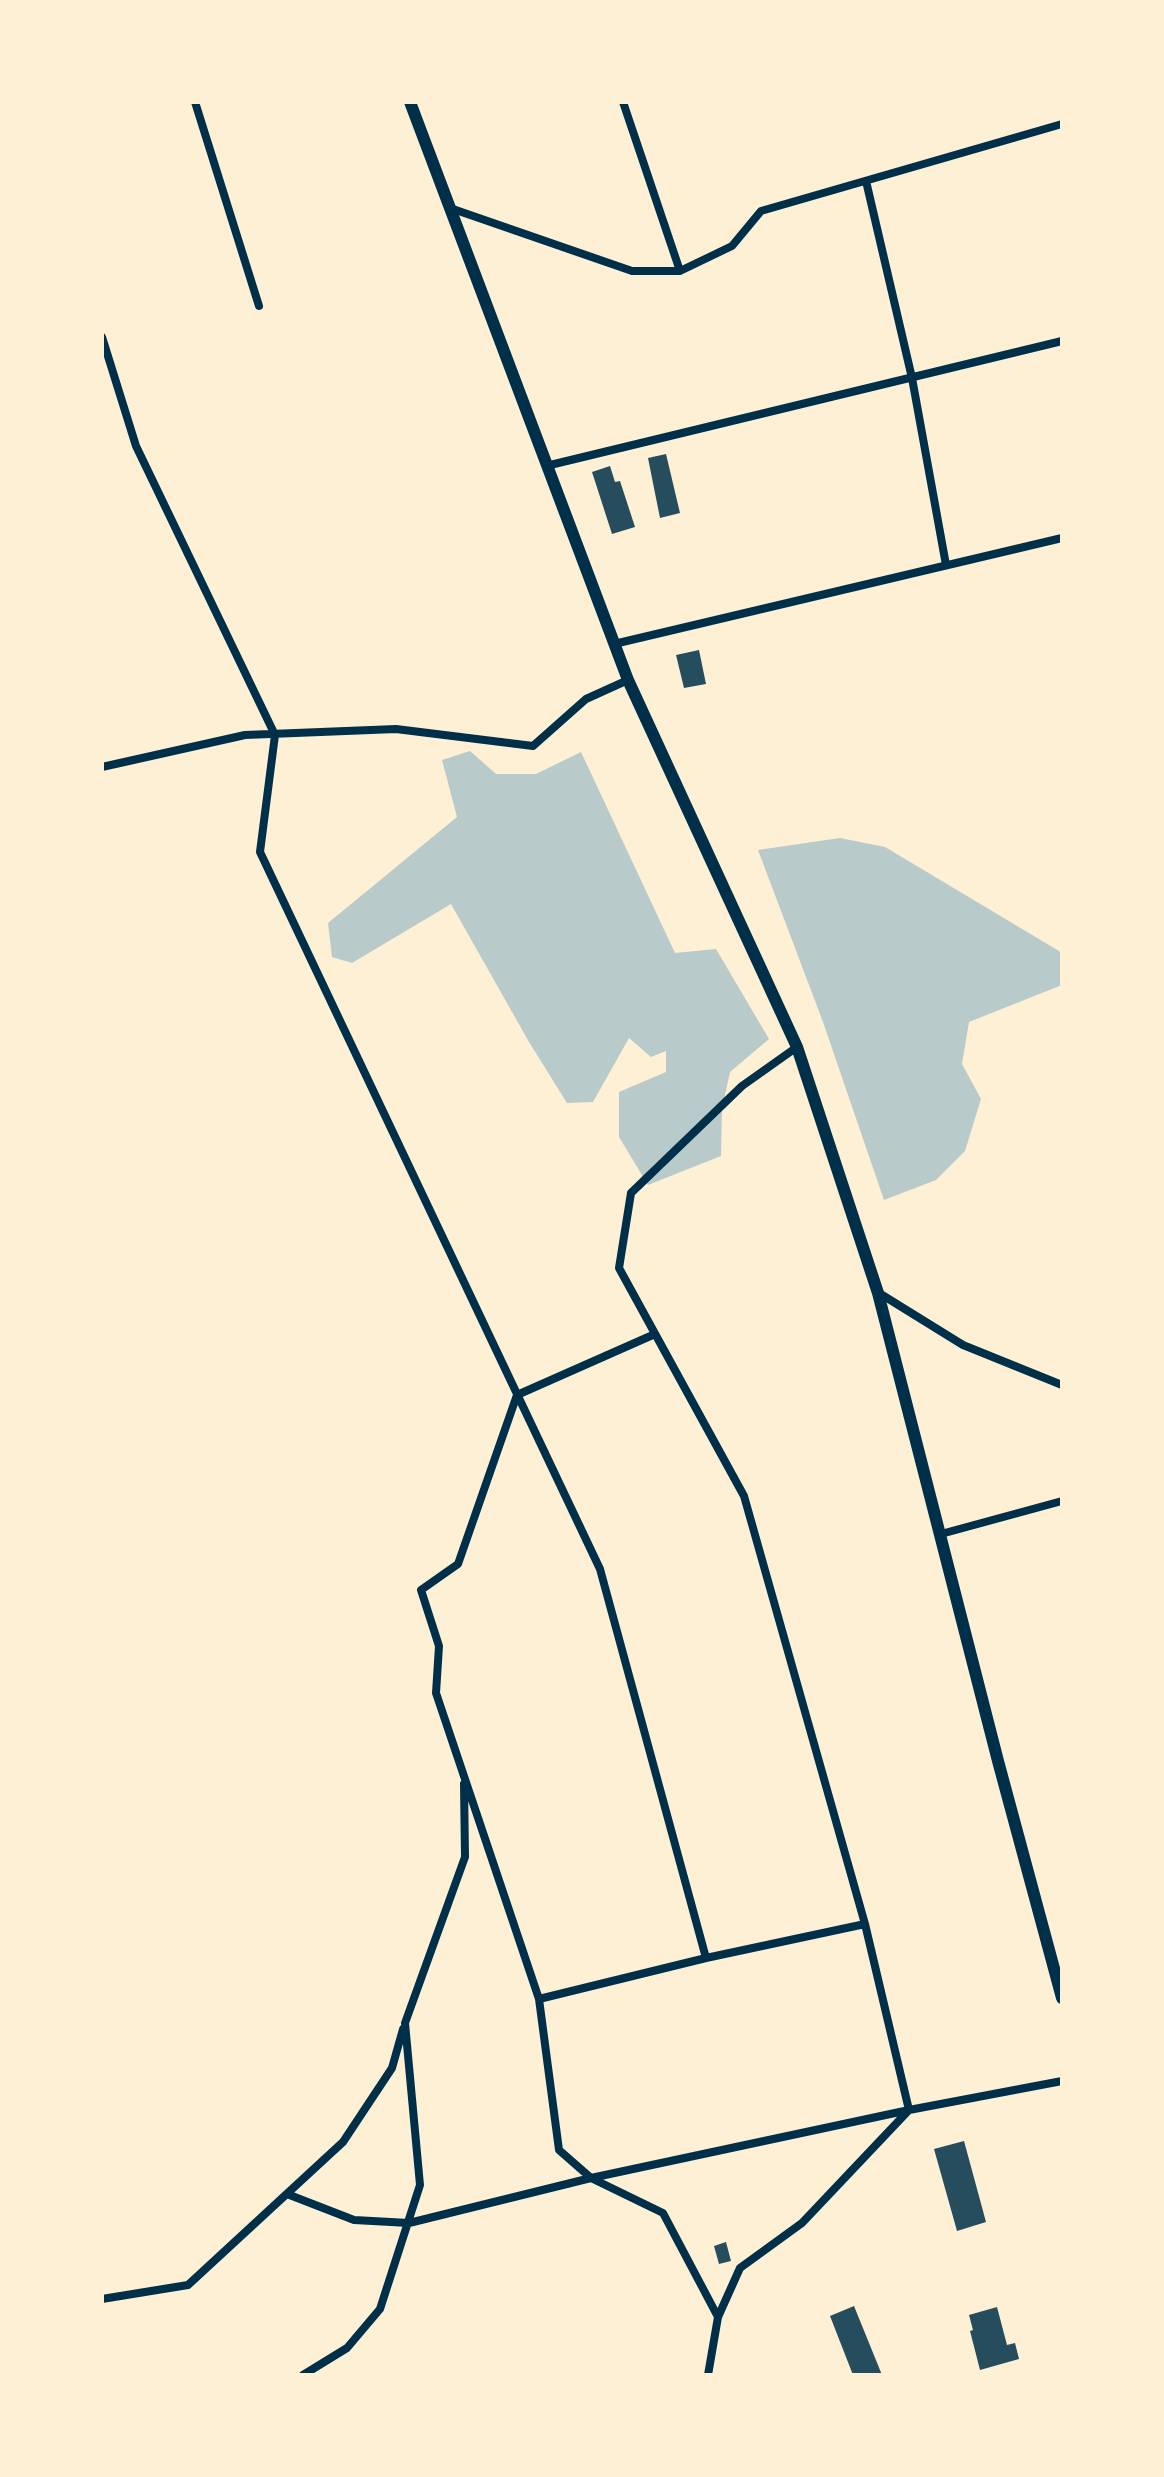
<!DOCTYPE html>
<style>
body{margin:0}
#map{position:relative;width:1164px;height:2477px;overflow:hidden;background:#fdf0d5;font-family:"IBM Plex Sans",sans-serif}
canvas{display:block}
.frame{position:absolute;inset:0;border:104px solid #fdf0d5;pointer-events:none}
</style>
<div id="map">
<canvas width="1164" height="2477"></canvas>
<div class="frame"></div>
</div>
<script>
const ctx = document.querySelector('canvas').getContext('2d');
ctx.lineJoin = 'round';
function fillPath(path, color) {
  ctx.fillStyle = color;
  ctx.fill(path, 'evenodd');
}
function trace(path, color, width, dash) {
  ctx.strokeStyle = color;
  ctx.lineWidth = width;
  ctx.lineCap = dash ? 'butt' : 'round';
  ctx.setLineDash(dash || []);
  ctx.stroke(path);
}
const green = new Path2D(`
 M470,751L496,774H536L581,752L675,953L716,949L769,1039L730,1072L722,1109L721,1156L648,1185L619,1137V1092L666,1072V1051L651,1057L629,1038L593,1102L567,1103L529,1042L451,904L352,963L332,957L328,923L457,817L442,760Z
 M840,838L885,847L1059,951L1062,956V985L969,1022L962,1064L981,1099L965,1151L936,1180L884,1200L823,1022L758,850Z`);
const building = new Path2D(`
 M666,454L680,513L660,518L648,458Z
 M610,466L615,482L620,481L635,527L612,534L592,472Z
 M699,650L706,684L684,688L676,655Z
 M964,2141L986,2222L957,2231L934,2149Z
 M726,2242L731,2261L719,2264L714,2246Z
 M854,2306L882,2375H853L830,2316Z
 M997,2307L1007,2345L1015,2343L1019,2359L980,2370L970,2331L973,2330L969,2315Z`);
const minor = new Path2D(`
 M195,102L259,306
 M623,102L680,271
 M866,181L912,378L946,565
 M450,208L632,271H680L732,246L761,211L1062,124
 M102,337L136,446L275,735L260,852L600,1569L706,1958
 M546,466L1062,341
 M614,644L1062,538
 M102,767L245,735L396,729L533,746L586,699L628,680
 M879,1293L963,1345L1062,1385
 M655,1334L517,1395L458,1564L421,1590L439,1646L436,1693L539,1999L559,2150L591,2178L663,2213L718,2317
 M941,1534L1062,1501
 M539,1999L706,1958L865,1924
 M287,2194L354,2220L409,2223L591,2178L909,2110L1062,2081
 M102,2299L188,2285L343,2142L392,2068L403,2029
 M303,2375L347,2348L380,2309L420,2185L405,2023L465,1857L464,1784
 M708,2375L718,2317L740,2268L802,2223L909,2110L865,1924L744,1496L619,1268L631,1193L742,1086L797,1047`);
const secondary = new Path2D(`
 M410,102L628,680L797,1047L878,1293L998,1761L1062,1998`);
fillPath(green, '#b9caca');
fillPath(building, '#264d5e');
trace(minor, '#003049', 8);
trace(secondary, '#003049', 12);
</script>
